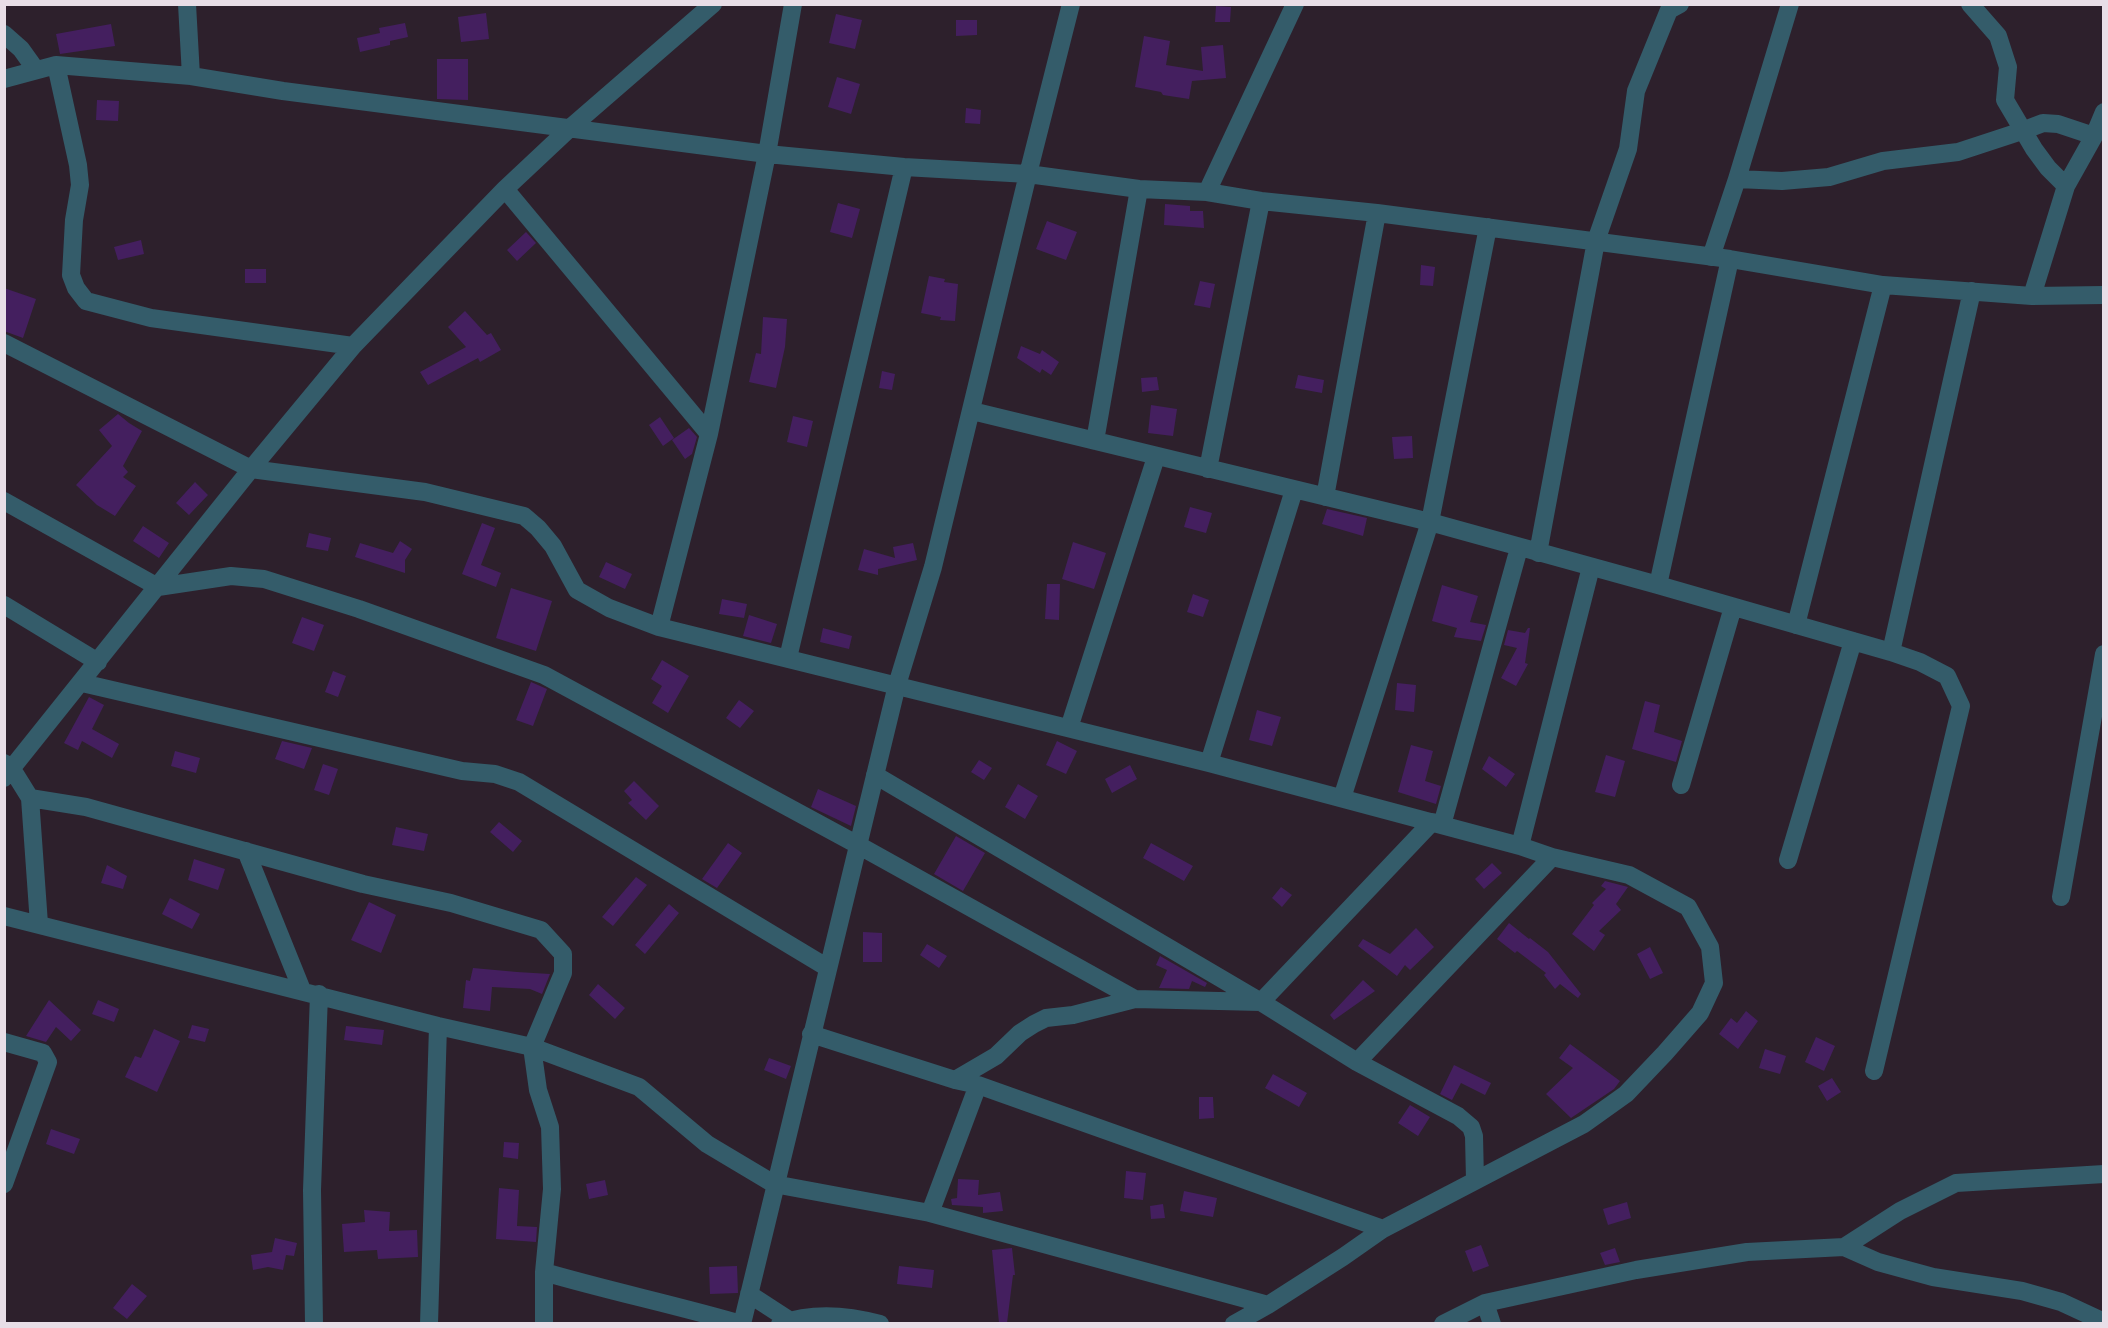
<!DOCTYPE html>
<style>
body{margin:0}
#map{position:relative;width:2108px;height:1328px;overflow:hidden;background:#2d202c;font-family:"PT Sans Narrow",sans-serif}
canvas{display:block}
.frame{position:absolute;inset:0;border:6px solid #e8dee7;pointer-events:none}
</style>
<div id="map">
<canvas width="2108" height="1328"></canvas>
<div class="frame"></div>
</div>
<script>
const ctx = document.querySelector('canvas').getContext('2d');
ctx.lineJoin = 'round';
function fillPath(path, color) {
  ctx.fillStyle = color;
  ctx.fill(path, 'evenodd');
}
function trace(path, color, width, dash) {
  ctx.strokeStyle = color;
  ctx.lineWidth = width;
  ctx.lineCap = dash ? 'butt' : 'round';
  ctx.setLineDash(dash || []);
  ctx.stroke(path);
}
const building = new Path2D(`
 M1216,6L1231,7L1230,22H1215Z
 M486,13L489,39L461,42L458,17Z
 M836,14L862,20L855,49L829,43Z
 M956,20H977V35L956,36Z
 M405,23L408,37L390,41V45L360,52L357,38L380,33L379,28Z
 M111,24L115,46L60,54L56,34Z
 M1144,36L1170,41L1166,65L1203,71L1201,47L1223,45L1226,78L1192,81L1189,99L1163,95L1161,92L1135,87Z
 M437,59H468V100L437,99Z
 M837,77L860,84L851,114L828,107Z
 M97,100L119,101L118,121L96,120Z
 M966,108L981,110L980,124L965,123Z
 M838,203L860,209L852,238L830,232Z
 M1165,204L1190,206V211H1203L1204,228L1164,225Z
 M1047,221L1077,232L1066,260L1036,249Z
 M526,232L536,243L517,261L507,250Z
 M141,240L144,254L118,260L114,247Z
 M1421,265L1435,267L1433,286L1420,285Z
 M245,269H266V283H245Z
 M929,276L945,279L944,282L958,284L955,321L940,320L941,317L921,313Z
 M1200,281L1215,284L1210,308L1194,305Z
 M4,288L36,299L23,338L4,331Z
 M465,311L487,335L491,333L501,350L480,362L478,358L428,385L420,372L466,347L448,327Z
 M763,317L787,319L785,347L776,388L749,382L756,353L761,354Z
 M1021,346L1040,354L1042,350L1059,362L1051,375L1042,369L1040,373L1017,358Z
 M882,371L895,374L892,390L879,388Z
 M1298,375L1324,380L1322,393L1295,388Z
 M1157,377L1159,390L1142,392L1141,378Z
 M1151,405L1177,409L1173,436L1148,433Z
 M118,414L129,423L142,431L123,466L128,472L123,477L136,486L115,516L97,505L76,485L112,446L99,430Z
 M793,416L813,421L807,447L787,442Z
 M660,417L674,438L663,446L649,425Z
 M689,428L697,437L692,454L685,459L672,440Z
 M1412,436L1413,458L1394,459L1392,437Z
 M195,482L208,495L189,515L176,503Z
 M1190,507L1212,513L1206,533L1184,527Z
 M1327,509L1367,518L1363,536L1322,524Z
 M482,523L495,528L481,565L501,573L496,587L462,574Z
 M143,526L169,543L159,558L133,541Z
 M309,533L331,538L328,551L306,547Z
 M400,541L412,549L405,560V573L355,557L360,543L393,553Z
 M1073,542L1106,553L1094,589L1062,579Z
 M913,543L917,560L878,569V575L858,570L864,549L895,558L893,547Z
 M606,562L632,574L625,589L599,577Z
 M1047,584H1060L1059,620L1045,619Z
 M1442,585L1478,596L1470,622L1486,625L1481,641L1454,637L1457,628L1432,621Z
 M511,588L552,601L536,651L496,638Z
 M1193,594L1209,600L1203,617L1187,612Z
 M722,599L747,604L744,618L719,614Z
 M749,615L777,624L771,643L743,636Z
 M302,617L324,625L314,651L292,643Z
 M823,628L852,636L849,649L820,642Z
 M1528,628H1530L1525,663L1528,664L1516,686L1501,678L1517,648L1504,645L1508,630L1525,633Z
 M662,660L689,676L668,713L652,703L662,686L651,679Z
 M333,671L346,676L338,697L325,692Z
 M531,682L547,689L533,726L516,720Z
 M1397,683L1416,685L1414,712L1395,710Z
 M89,697L104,705L92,729L119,744L112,758L82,741L78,750L64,743Z
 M739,700L754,711L740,728L726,718Z
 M1645,701L1660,705L1654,732L1682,741L1676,762L1632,749Z
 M1257,710L1281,717L1272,746L1249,740Z
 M282,741L312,748L304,769L275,759Z
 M1057,741L1077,751L1066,774L1046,765Z
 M1411,745L1433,751L1425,781L1441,786L1436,804L1398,792Z
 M175,751L200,758L196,773L171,766Z
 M1606,755L1625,761L1615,797L1595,792Z
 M1489,756L1515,774L1506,787L1482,769Z
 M979,760L992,768L984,780L971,772Z
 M323,764L338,769L329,795L314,790Z
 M1130,765L1137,779L1112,793L1105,779Z
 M634,781L659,806L646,820L628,803L632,800L624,791Z
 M1018,784L1038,796L1025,819L1005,807Z
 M818,789L856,806L851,826L811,807Z
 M499,822L522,841L513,852L490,832Z
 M396,827L428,834L424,851L392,845Z
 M956,836L985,853L963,891L934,874Z
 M728,843L742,853L717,888L702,879Z
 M1151,843L1193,866L1184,881L1143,858Z
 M194,859L225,869L218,890L188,880Z
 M1492,863L1502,873L1484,889L1475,879Z
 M107,865L127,876L123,889L101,883Z
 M636,877L647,885L613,926L602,917Z
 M1605,881L1628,887L1616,904L1621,910L1599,931L1605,935L1594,951L1572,934L1594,905L1592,903L1606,889L1601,886Z
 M1281,887L1292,895L1282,907L1272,898Z
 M170,898L200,914L192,929L162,914Z
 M369,902L396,915L381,953L351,940Z
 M669,904L679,913L645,954L635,945Z
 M1509,923L1529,939L1530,938L1548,952L1581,994L1578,998L1560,984L1555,989L1544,975L1546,973L1517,951L1515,953L1497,939Z
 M1416,928L1434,947L1410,970L1405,965L1397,976L1358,946L1363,939L1390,954Z
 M863,932L882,933V962H863Z
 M927,944L947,956L939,968L920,955Z
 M1650,947L1663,973L1650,979L1637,954Z
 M1160,956L1207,983L1205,987L1192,981L1189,989L1159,988L1167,970L1156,965Z
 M473,968L517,972L550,974L542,994L530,989L492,987L490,1011L463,1008L466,980L470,981Z
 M1363,980L1375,991L1334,1020L1330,1015Z
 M598,984L625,1008L615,1019L589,995Z
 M49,1000L81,1030L71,1041L56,1027L46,1042L26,1036Z
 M98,1000L119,1009L114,1022L92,1014Z
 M1746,1011L1758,1021L1738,1049L1719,1034L1731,1018L1737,1023Z
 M192,1025L209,1029L205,1042L188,1038Z
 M346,1026L384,1030L382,1045L344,1040Z
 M154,1029L180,1041L157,1092L125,1077L135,1056L141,1058Z
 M1816,1037L1835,1046L1824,1071L1805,1062Z
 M1570,1044L1620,1081L1614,1089L1571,1118L1546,1094L1573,1068L1559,1058Z
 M1765,1049L1786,1056L1780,1074L1759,1068Z
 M769,1058L791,1066L786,1079L764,1070Z
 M1454,1065L1491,1083L1485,1095L1461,1083L1452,1100L1440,1094Z
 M1273,1074L1307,1093L1299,1107L1265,1088Z
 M1832,1078L1841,1092L1827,1101L1818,1086Z
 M1199,1097H1213L1214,1118L1199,1119Z
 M1410,1105L1430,1117L1418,1136L1398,1123Z
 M51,1129L80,1139L74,1154L46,1144Z
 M504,1142L519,1143L518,1159L503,1157Z
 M1126,1171L1146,1173L1143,1200L1124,1198Z
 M958,1179L979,1180L978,1195L1000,1192L1003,1211L983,1213V1207L952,1205L951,1199L957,1198Z
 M605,1180L608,1195L589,1199L586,1184Z
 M499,1188L519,1190L517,1226L537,1227L536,1242L496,1239Z
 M1184,1191L1217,1198L1213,1217L1180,1211Z
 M1627,1202L1631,1218L1608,1225L1603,1209Z
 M1163,1204L1165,1218L1151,1219L1150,1206Z
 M364,1210L390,1212L389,1231L417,1230L418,1257L378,1259L377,1250L344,1252L342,1224L365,1222Z
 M275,1238L297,1243L294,1256L286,1255L283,1270L268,1267L253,1270L251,1255L272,1252Z
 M1481,1245L1489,1266L1473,1272L1465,1251Z
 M1012,1248L1015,1275H1013L1007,1323H999L992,1250Z
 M1615,1248L1620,1262L1605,1265L1600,1253Z
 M737,1266L738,1293L710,1294L709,1267Z
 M899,1266L934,1270L932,1288L897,1284Z
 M132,1284L147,1296L127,1319L113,1308Z`);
const minor = new Path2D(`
 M187,4L191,76
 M1970,4L1998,36L2008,67L2005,100L2034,149L2048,168L2066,186
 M4,34L21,49L36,70
 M56,65L78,165L80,185L74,220L71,275L76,288L86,301L151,318L353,346
 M4,79L56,65L191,76L283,91L767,154L904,167L1028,174L1139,189L1207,192L1261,201L1377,213L1730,259L1883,285L2032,296L2104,295
 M1737,179L1782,181L1829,177L1883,161L1958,152L2022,131L2043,123L2058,124L2094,136
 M505,189L709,434
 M1207,192L1295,4
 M1711,257L1737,179L1790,4
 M2032,296L2066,186L2094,136L2104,112
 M4,343L251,469L425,492L524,516L538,528L553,546L577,590L609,608L659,627L1209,763L1520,846L1552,857L1629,875L1688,907L1710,947L1714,983L1700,1013L1665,1053L1626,1094L1584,1124L1383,1229L1343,1257L1268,1305L1234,1324
 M972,411L1430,522L1658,585L1891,652L1920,662L1947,676L1961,706L1874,1071
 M1095,441L1139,189
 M1208,469L1261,201
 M1325,497L1377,213
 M4,501L158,587L231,576L264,579L359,609L544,675L858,845L1135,999L1261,1002L1432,822
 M1538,553L1596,241L1628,149L1636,91L1669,10L1680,4
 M1658,585L1730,259
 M4,605L98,662
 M1796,625L1883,285
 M659,627L709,434L767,154L793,4
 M1891,652L1972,291
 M788,658L904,167
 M82,683L462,771L495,774L519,782L828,968
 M1069,728L1156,457
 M4,763L12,769L30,798L39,924
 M1209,763L1294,490
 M875,775L1261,1002L1357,1062L1458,1116L1471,1127L1474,1136L1475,1180
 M4,778L251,469L353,346L505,189L570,128L713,4
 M1681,785L1733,607
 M30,798L86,807L363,884L451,903L541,930L563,954V973L532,1047L538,1090L550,1127L552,1189L544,1272V1324
 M1342,798L1430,522L1488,227
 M1442,825L1519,548
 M1520,846L1591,567
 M246,851L302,990
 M1788,860L1853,641
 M2061,897L2104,654
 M4,916L438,1026L532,1047L639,1087L707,1144L774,1184L930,1213L1268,1305
 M811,1034L955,1080L978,1085L1383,1229
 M4,1042L43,1053L48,1062L4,1184
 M1357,1062L1552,857
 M955,1080L996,1056L1020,1033L1034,1024L1046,1018L1073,1015L1135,999
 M930,1213L978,1085
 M1844,1247L1900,1211L1956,1183L2104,1174
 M544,1272C609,1291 676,1305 741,1324
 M749,1294L789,1320
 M1485,1303L1492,1324
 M314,1324L312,1190L319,994
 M429,1324L438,1026
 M742,1324L897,685L933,567L1028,174L1071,4
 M780,1324C813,1312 847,1315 880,1324
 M1443,1324L1485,1303L1636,1270L1747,1252L1844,1247L1878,1262L1933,1277L2022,1291L2061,1302L2104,1322`);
fillPath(building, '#441f5f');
trace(minor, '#345c6a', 18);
</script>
